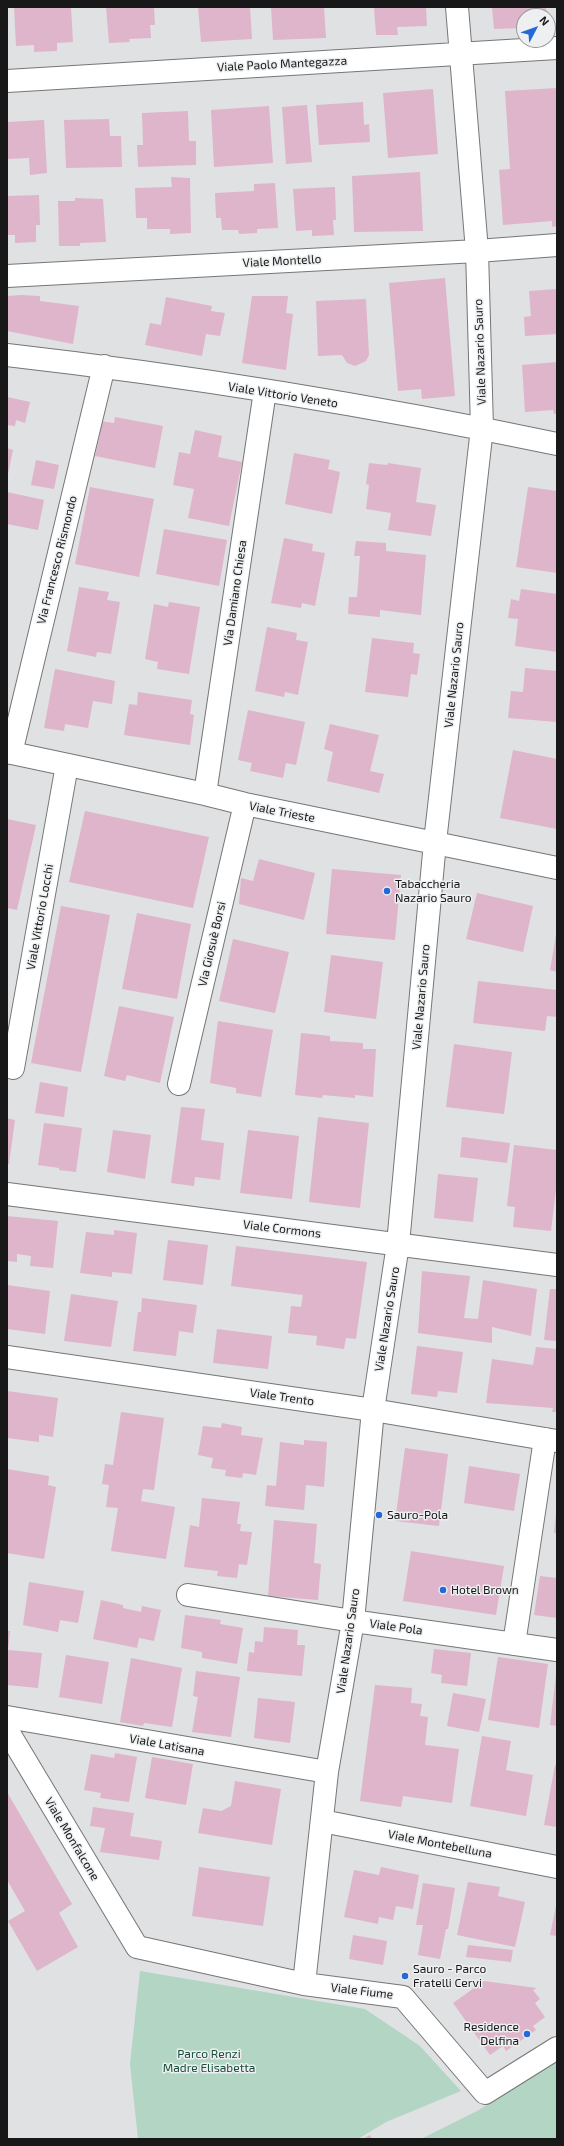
<!DOCTYPE html>
<meta charset="utf-8">
<style>
body{margin:0}
#map{position:relative;width:564px;height:2146px;overflow:hidden;background:#e0e1e3;font-family:"Exo 2",sans-serif}
canvas{display:block}
.frame{position:absolute;inset:0;border:8px solid #181819;pointer-events:none}
.north{position:absolute;left:516px;top:8px;width:40px;height:40px;box-sizing:border-box;background:#edeff0;border:1px solid #98999a;border-radius:50%;rotate:49deg;font-size:11px;font-weight:700;line-height:16px;text-align:center;color:#181819}
.north::after{content:'';display:block;margin:auto;width:14px;height:18px;background:#2669d6;clip-path:polygon(50% 0,100% 100%,50% 72%,0 100%)}
</style>
<div id="map">
<canvas width="564" height="2146"></canvas>
<div class="frame"></div>
<div class="north">N</div>
</div>
<script>
const ctx = document.querySelector('canvas').getContext('2d');
ctx.lineJoin = 'round';
function fillPath(path, color) {
  ctx.fillStyle = color;
  ctx.fill(path, 'evenodd');
}
function trace(path, color, width, dash) {
  ctx.strokeStyle = color;
  ctx.lineWidth = width;
  ctx.lineCap = dash ? 'butt' : 'round';
  ctx.setLineDash(dash || []);
  ctx.stroke(path);
}
function label(font, color, halo, rows, align = 'center') {
  ctx.font = font + ' "Exo 2",sans-serif';
  ctx.lineWidth = 3;
  ctx.setLineDash([]);
  ctx.textBaseline = 'middle';
  ctx.strokeStyle = halo;
  ctx.fillStyle = color;
  for (const [text, x, y, turn = 0] of rows) {
    ctx.save();
    ctx.translate(x, y);
    ctx.rotate((+turn || 0) * Math.PI / 180);
    ctx.textAlign = isNaN(turn) ? turn : align;
    if (halo) ctx.strokeText(text, 0, 0);
    ctx.fillText(text, 0, 0);
    ctx.restore();
  }
}
const green = new Path2D(`
 M140,1971L365,2009L420,2046L461,2091L386,2122L358,2139H138L130,2064Z
 M557,2061V2139H421L477,2111Z`);
const building = new Path2D(`
 M14,7H71L73,42L57,43V51L34,52V45L16,46Z
 M106,7H154L155,25H150L151,38L129,39L130,42L109,43Z
 M198,7H250L252,39L201,42Z
 M271,7H324L326,38L273,40Z
 M374,7H426L427,26L397,27L398,35H376Z
 M492,7H546L547,16H524V28L494,29Z
 M557,88V226L552,227V221L503,225L499,170L510,169L505,91Z
 M433,89L438,154L388,158L383,93Z
 M363,102L364,125L369,124L370,142L319,145L316,105Z
 M307,105L312,162L286,164L282,107Z
 M269,106L273,163L214,167L211,110Z
 M188,111L189,141H196V165L138,167L137,145H143L142,113Z
 M109,119L110,136H121L122,167L66,168L64,120Z
 M44,120L47,173L30,175L29,158L7,159V122Z
 M420,172L423,231L354,232L352,176Z
 M171,177L190,178L191,233L170,234V229H147V218H136L135,188L172,187Z
 M275,183L278,228L257,229V233L239,234L238,230H222L221,218H216L215,193L254,191V184Z
 M335,187L336,220H333L334,235L312,236V230L296,231L293,189Z
 M39,195L40,225H36V242L15,243V235H7V196Z
 M75,198L103,199L106,242L80,243V246H59L58,201H75Z
 M445,278L455,396L422,399L421,389L398,391L389,283Z
 M557,289V334L525,336L524,317L531,316L529,291Z
 M21,295L40,296V301L79,306L73,344L7,331V296Z
 M252,296H288L286,313L293,314L286,370L242,363Z
 M166,297L212,306L211,311L225,313L220,336L206,334L202,356L145,345L150,323L161,325Z
 M366,299L369,355L366,361L355,366L347,363L342,355L318,356L316,301Z
 M557,362V414H554L553,410L525,412L522,365Z
 M7,397L30,402L25,423L16,420L15,426L7,425Z
 M115,417L163,426L155,468L95,456L100,435H98L100,421L114,423Z
 M195,430L222,436L218,457L242,462L229,526L188,518L194,489L173,485L179,452L190,454Z
 M7,448L13,450L8,474H7Z
 M294,453L330,460L328,469L340,472L332,514L285,504Z
 M36,460L59,465L54,489L31,485Z
 M369,463L387,465L388,463L421,468L416,502L436,505L431,536L388,530L391,513L366,509L369,485L366,484Z
 M90,487L154,499L139,577L75,564Z
 M528,487L557,491V573L516,567Z
 M7,492L44,500L38,530L7,524Z
 M164,529L227,540L219,586L156,574Z
 M284,538L313,544L312,551L325,553L315,606L302,603L301,608L271,603Z
 M356,541L386,543V551L426,555L421,615L380,610V617L348,614L349,597H357L360,556H354Z
 M79,587L109,592L107,600L120,602L111,654L97,652L96,657L67,651Z
 M521,589L557,594V652L515,646L518,619L508,618L511,599L519,601Z
 M169,602L200,607L189,674L157,669L158,662L145,659L154,604L168,607Z
 M267,627L297,633L296,640L308,642L298,695L285,692L284,697L255,691Z
 M372,638L414,643L413,653L420,654L417,675L411,674L408,697L365,692Z
 M525,668L557,671V722L508,718L511,691L523,692Z
 M55,669L115,681L112,704L93,701L88,728L65,724L64,731L44,728Z
 M138,692L192,700L190,714L194,715L190,745L124,735L129,704L137,705Z
 M248,710L305,722L296,765L286,763L283,778L250,771L252,763L238,760Z
 M330,724L379,735L370,771L384,774L379,793L327,781L333,752L324,749Z
 M513,750L557,759V829L500,818Z
 M85,811L209,837L193,908L69,882Z
 M7,819L36,825L17,910L7,908Z
 M259,859L315,873L304,920L239,904L241,878L253,881Z
 M332,869L401,875L395,940L326,934Z
 M477,893L533,906L523,952L466,939Z
 M61,906L110,915L81,1072L31,1063Z
 M137,913L191,924L177,999L122,989Z
 M556,935H557V972L550,970Z
 M233,939L289,952L275,1013L219,1001Z
 M331,955L383,962L376,1019L324,1012Z
 M478,981L557,990V1017L547,1016L545,1031L473,1023Z
 M119,1006L174,1017L160,1083L127,1075L125,1081L104,1076Z
 M218,1021L273,1030L261,1097L236,1093V1088L210,1083Z
 M301,1033L330,1036V1041L363,1043V1049H376L373,1097L355,1095V1098L323,1095L322,1098L295,1095Z
 M454,1044L512,1052L504,1114L446,1107Z
 M40,1082L68,1087L64,1117L35,1113Z
 M181,1107L205,1109L201,1140L224,1143L220,1180L195,1177L194,1186L171,1183Z
 M318,1117L369,1123L360,1208L309,1202Z
 M7,1118L15,1120L9,1164H7Z
 M44,1123L82,1128L76,1172L59,1170V1168L38,1165Z
 M113,1130L151,1135L145,1179L107,1172Z
 M248,1130L299,1136L292,1199L240,1193Z
 M462,1137L510,1143L507,1163L460,1157Z
 M514,1145L557,1150V1181L551,1231L513,1227L515,1207L507,1206Z
 M438,1174L478,1178L473,1222L434,1218Z
 M7,1216L58,1221L53,1268L30,1266L31,1256L17,1254V1262L7,1261Z
 M114,1230L137,1233L132,1274L112,1272V1277L80,1273L86,1232L114,1235Z
 M168,1240L208,1245L203,1285L163,1280Z
 M236,1246L367,1262L356,1339L346,1338L344,1349L316,1345L317,1336L288,1333L291,1306L301,1307L303,1295L231,1286Z
 M422,1271L470,1276L464,1318L478,1319L483,1280L537,1289L531,1336L492,1327V1343L418,1333Z
 M7,1285L50,1291L45,1334L7,1329Z
 M550,1289H557V1341L544,1340Z
 M71,1294L118,1301L111,1347L64,1341Z
 M142,1298L197,1305L193,1333L179,1331L176,1356L133,1351L138,1312H141Z
 M217,1329L272,1336L268,1369L213,1363Z
 M417,1346L463,1352L457,1393L438,1391L437,1397L411,1394Z
 M536,1347L557,1349V1412H552L553,1408L486,1403L492,1359L533,1365Z
 M7,1391L58,1398L53,1437L39,1435V1442L7,1438Z
 M121,1412L164,1418L154,1490L143,1489L141,1501L175,1507L166,1559L111,1551L118,1508L106,1507L109,1485L102,1484L105,1464L113,1465Z
 M222,1423L242,1427L241,1435L263,1438L256,1475L243,1473L242,1478L225,1476L226,1470L211,1468L213,1458L198,1455L203,1426L221,1428Z
 M304,1440L327,1442L324,1487L306,1485L304,1510L265,1506L267,1485L276,1486L280,1442L304,1445Z
 M405,1448L448,1454L439,1526L395,1521Z
 M469,1466L520,1474L514,1511L464,1503Z
 M7,1469L49,1476L48,1485L56,1487L44,1559L7,1553Z
 M202,1498L240,1502L237,1524H241L240,1531L252,1532L247,1565L239,1564L237,1578L217,1576L218,1571L184,1567L190,1525L199,1527Z
 M556,1513H557V1533H554Z
 M274,1520L317,1524L314,1563L321,1564L318,1600L268,1596Z
 M411,1551L504,1566L496,1615L403,1601Z
 M540,1576L557,1578V1618L534,1615Z
 M29,1582L84,1591L78,1623L60,1620L58,1632L23,1625Z
 M101,1600L123,1605V1608L141,1612L142,1606L161,1610L154,1641L139,1638L137,1648L93,1639Z
 M185,1615L221,1620L220,1624L243,1628L237,1664L202,1658V1652L181,1648Z
 M264,1627L298,1630L297,1645H305L302,1676L247,1671L249,1652L254,1653L255,1641L263,1642Z
 M7,1631H10L8,1650L42,1653L38,1688L7,1685Z
 M434,1649L471,1653L467,1686L441,1683L442,1675L431,1673Z
 M66,1655L109,1662L102,1704L59,1697Z
 M498,1657L548,1664L539,1728L488,1720Z
 M131,1658L182,1668L172,1727L144,1723L143,1726L120,1722Z
 M196,1671L240,1677L231,1737L192,1732L198,1697L193,1696Z
 M556,1675H557V1726L550,1725Z
 M375,1685L412,1688L411,1703L422,1704L420,1716L428,1717L425,1745L459,1749L452,1803L403,1796L401,1807L360,1801Z
 M453,1693L486,1699L479,1732L447,1726Z
 M258,1698L295,1702L290,1743L254,1738Z
 M482,1736L511,1741L506,1770L533,1775L526,1816L470,1806Z
 M115,1753L137,1757L129,1802L100,1798L101,1793L84,1790L91,1754L114,1758Z
 M152,1757L193,1764L186,1805L145,1798Z
 M555,1765H557V1827L544,1825Z
 M235,1781L281,1789L272,1845L198,1833L203,1808L221,1811L231,1806Z
 M7,1792L72,1904L59,1913L78,1947L37,1971L8,1921L25,1911L7,1880Z
 M93,1807L134,1813L130,1836L162,1841L159,1860L100,1852L105,1828L90,1826Z
 M199,1867L270,1877L263,1926L192,1916Z
 M381,1867L419,1875L413,1909L396,1906L393,1920L379,1917L378,1924L344,1917L354,1870L379,1875Z
 M468,1882L500,1887L498,1896L525,1902L515,1947L457,1935Z
 M423,1883L455,1888L448,1929H446L440,1959L418,1955L423,1925H416Z
 M557,1901V1936L550,1935Z
 M353,1935L387,1941L383,1965L349,1959Z
 M468,1945L513,1950L511,1962L466,1957Z
 M484,1981L537,1988L533,1990L540,1999L535,2003L545,2017L533,2026L536,2030L506,2051L503,2046L490,2055L453,2003Z
 M370,2135L372,2139H363Z`);
const minor = new Path2D(`
 M7,81L557,48
 M7,276L477,251L557,245
 M7,355C191,376 375,406 557,444
 M7,752L205,794L245,804L557,868
 M11,753L104,366
 M205,794L265,391
 M13,1068L67,765
 M179,1084L245,804
 M7,1194L557,1265
 M7,1357L373,1410L557,1441
 M188,1595L353,1621L557,1650
 M514,1644L545,1439
 M7,1717L327,1772
 M7,1730L137,1947L304,1984L403,1997L485,2093L557,2048
 M322,1821L557,1867
 M304,1984L327,1772L353,1621L373,1410L398,1244L435,842L482,428L477,251L457,7`);
const markers = [
 [387,891,4,"#2669d6"],
 [379,1515,4,"#2669d6"],
 [443,1590,4,"#2669d6"],
 [405,1976,4,"#2669d6"],
 [527,2034,4,"#2669d6"]
];
const streetNames = [
 ["Viale Paolo Mantegazza",282,64,-3],
 ["Viale Montello",282,261,-3],
 ["Viale Nazario Sauro",480,352,-92],
 ["Viale Vittorio Veneto",283,395,9],
 ["Via Francesco Rismondo",57,560,-76],
 ["Via Damiano Chiesa",235,593,-82],
 ["Viale Nazario Sauro",454,675,-84],
 ["Viale Trieste",282,812,11],
 ["Viale Vittorio Locchi",40,917,-80],
 ["Via Giosuè Borsi",212,944,-77],
 ["Viale Nazario Sauro",421,997,-85],
 ["Viale Cormons",282,1229,7],
 ["Viale Nazario Sauro",387,1319,-81],
 ["Viale Trento",282,1397,8],
 ["Viale Pola",396,1627,8],
 ["Viale Nazario Sauro",348,1641,-82],
 ["Viale Latisana",167,1745,10],
 ["Viale Monfalcone",72,1839,59],
 ["Viale Montebelluna",440,1844,11],
 ["Viale Fiume",362,1991,7]
];
const poiNames = [
 ["Tabaccheria",395,884],
 ["Nazario Sauro",395,898],
 ["Sauro-Pola",387,1515],
 ["Hotel Brown",451,1590],
 ["Sauro - Parco",413,1969],
 ["Fratelli Cervi",413,1983],
 ["Residence",519,2027,"right"],
 ["Delfina",519,2041,"right"]
];
const parkNames = [
 ["Parco Renzi",209,2054],
 ["Madre Elisabetta",209,2068]
];
fillPath(green, '#b3d5c4');
fillPath(building, '#deb5ca');
trace(minor, '#757677', 24);
trace(minor, '#fff', 22);
for (const [x, y, r, color] of markers) {
  const dot = new Path2D();
  dot.arc(x, y, r, 0, 2 * Math.PI);
  ctx.fillStyle = color;
  ctx.fill(dot);
  trace(dot, '#edeff0', 1.5);
}
label('12px', '#181819', '#edeff0', streetNames);
label('12px', '#181819', '#edeff0', poiNames, 'left');
label('12px', '#164e39', '#edeff0', parkNames);
</script>
